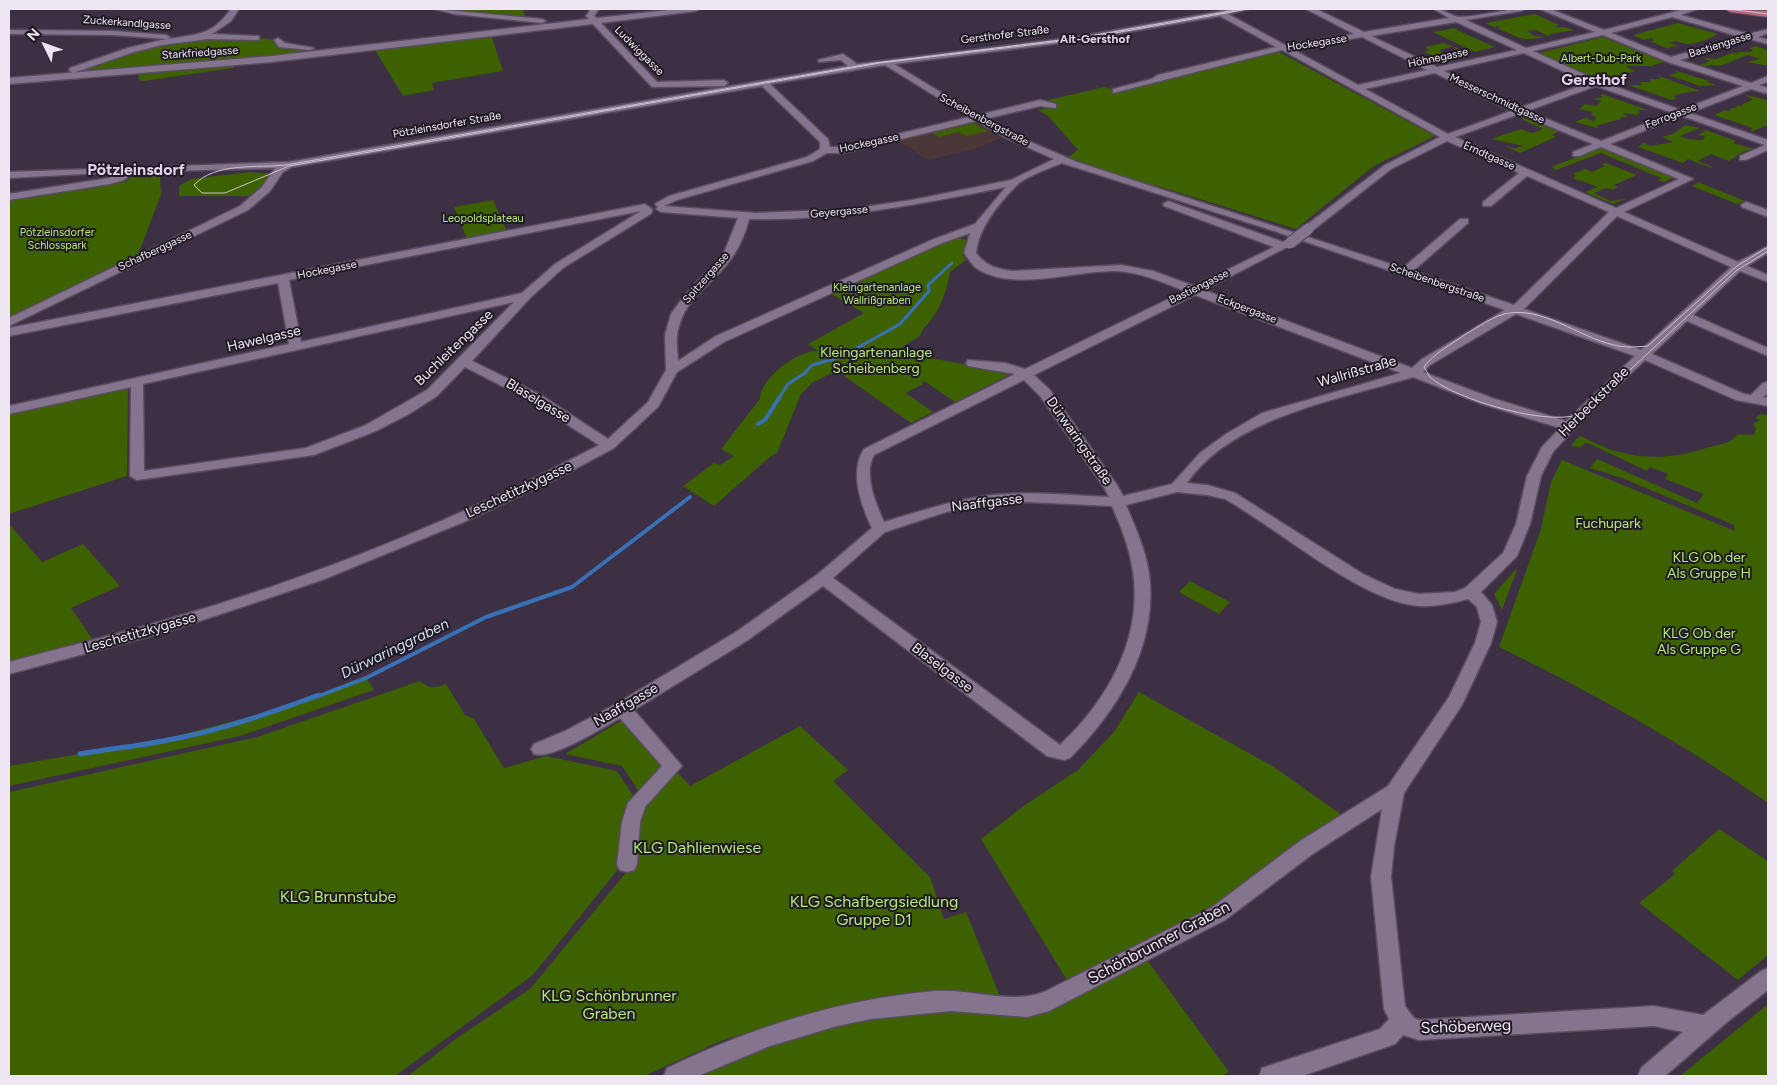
<!DOCTYPE html>
<meta charset="utf-8">
<style>
body{margin:0}
#map{position:relative;width:1777px;height:1085px;overflow:hidden;background:#3d2f44;font-family:Figtree,sans-serif}
canvas{display:block}
.frame{position:absolute;inset:0;border:10px solid #efe6f3;pointer-events:none}
.north{position:absolute;left:20px;top:20px;width:50px;height:50px;-webkit-text-stroke:4px #201a24;paint-order:stroke;rotate:312deg;font-size:14px;font-weight:700;line-height:20px;text-align:center;color:#efe6f3}
.north::after{content:'';display:block;margin:auto;width:18px;height:22px;background:#efe6f3;clip-path:polygon(50% 0,100% 100%,50% 72%,0 100%)}
</style>
<div id="map">
<canvas width="1777" height="1085"></canvas>
<div class="frame"></div>
<div class="north">N</div>
</div>
<script>
const ctx = document.querySelector('canvas').getContext('2d');
ctx.lineJoin = 'round';
function fillPath(path, color) {
  ctx.fillStyle = color;
  ctx.fill(path, 'evenodd');
}
function trace(path, color, width, dash) {
  ctx.strokeStyle = color;
  ctx.lineWidth = width;
  ctx.lineCap = dash ? 'butt' : 'round';
  ctx.setLineDash(dash || []);
  ctx.stroke(path);
}
function label(font, color, halo, rows, align = 'center') {
  ctx.font = font + ' Figtree,sans-serif';
  ctx.lineWidth = 4;
  ctx.setLineDash([]);
  ctx.textBaseline = 'middle';
  ctx.strokeStyle = halo;
  ctx.fillStyle = color;
  for (const [text, x, y, turn = 0] of rows) {
    ctx.save();
    ctx.translate(x, y);
    ctx.rotate((+turn || 0) * Math.PI / 180);
    ctx.textAlign = isNaN(turn) ? turn : align;
    if (halo) ctx.strokeText(text, 0, 0);
    ctx.fillText(text, 0, 0);
    ctx.restore();
  }
}
const education = new Path2D(`
 M974,123L1002,138L974,149L929,160L897,141Z`);
const green = new Path2D(`
 M523,9L525,17L454,10Z
 M1535,14L1559,25L1555,27H1565L1574,30L1549,34L1551,35L1548,36L1536,30L1527,31L1535,36L1545,37C1516,42 1522,37 1498,29L1500,27L1497,26L1495,27L1496,28L1485,23Z
 M1678,23L1718,34C1712,38 1694,45 1686,44C1677,42 1677,40 1669,43L1679,46L1669,47V49L1649,41H1654L1652,38L1644,40L1633,35Z
 M1455,28L1459,31L1495,47L1475,52L1433,32Z
 M491,35L503,71L432,83L434,90L403,96L375,50Z
 M234,37L271,39L280,47L321,52L55,76L123,54L185,39Z
 M1603,37L1664,62L1651,66H1627L1628,68L1635,71L1602,81L1539,53Z
 M1439,41L1469,53L1458,56L1453,53L1460,51L1453,47L1439,50L1444,53L1440,55L1447,58L1440,59L1424,52L1429,50L1425,47L1443,43Z
 M1756,46L1768,50V59L1766,60L1768,61V66L1747,62L1760,59L1748,55L1720,66C1713,64 1707,67 1699,65L1710,61L1702,58L1716,59L1732,53L1739,54L1736,52H1751L1753,50L1749,48Z
 M1279,52L1435,136L1374,166L1296,229L1158,186L1145,184L1068,157L1078,150L1048,116L1038,110L1057,105L1048,100L1104,87L1120,91Z
 M234,64L233,68L144,81L139,80L137,70Z
 M1677,71L1709,81L1707,82L1716,85L1700,86L1668,75L1678,73L1675,72Z
 M1658,76H1659L1700,91C1696,91 1677,93 1674,97L1678,98L1672,100L1628,85H1642L1640,82H1651L1649,79H1661Z
 M1602,94L1648,110H1637L1640,112L1637,115L1622,113L1628,117H1620L1621,119L1596,126L1599,128H1597L1575,122L1588,117L1587,119L1594,121L1596,117L1591,115L1593,112L1579,109L1585,104L1596,106L1602,101L1593,99L1603,97L1600,95Z
 M1742,94L1768,100V127L1765,126L1753,131L1750,130L1753,128L1714,115L1725,110L1729,111L1731,110L1729,109L1737,107V105L1743,107L1741,105L1753,99Z
 M1522,117L1558,132L1551,135L1556,137L1520,153L1505,146L1515,148L1524,146L1491,139L1521,129L1531,133L1543,129L1523,120Z
 M974,123L988,131L967,136L959,132L939,137L933,133Z
 M1685,125L1700,128L1680,136C1688,140 1695,140 1703,140L1705,136L1698,135L1706,130L1736,141L1733,143L1754,149L1744,151L1729,161L1711,154L1698,161L1713,167L1711,168L1688,159L1683,163L1638,147L1644,143L1651,146L1673,142L1662,137L1673,134Z
 M1606,146L1675,177L1664,182L1658,180L1661,178L1601,153L1556,170L1551,167Z
 M1606,163L1637,175L1614,185L1618,187L1612,190L1607,188L1594,193L1611,201L1626,199L1613,204L1585,192L1598,187L1573,178L1576,176L1573,174L1585,169L1592,172L1605,166L1602,164Z
 M250,172L272,174L253,196H179V186L191,179Z
 M153,176H160L161,194L139,253L9,318V199L125,182L131,177L151,178Z
 M1698,182L1745,201L1737,204L1692,186Z
 M493,200L507,231L467,239L454,207Z
 M958,238L967,240L963,255L966,260L950,272C948,286 942,305 933,317C929,324 922,328 920,336L902,347L930,358L1013,373L955,402L924,381L922,382L923,384L906,393L933,412L911,423L837,371L813,382L801,394L777,453L771,456L714,506L683,486L714,463L720,465L734,456L721,449L760,399C760,378 798,350 818,351L808,344L864,313L828,292L940,243Z
 M128,388L127,476L9,514V414Z
 M1761,414L1768,415V803C1683,743 1593,693 1499,647L1541,529L1551,482L1562,460L1735,531L1734,525L1622,478L1590,468L1597,459L1697,503L1704,494L1665,479L1668,474L1650,467L1647,471L1590,444L1585,443L1580,448L1571,445L1580,436L1611,450L1637,456L1661,457L1684,454L1729,442L1738,434L1754,435L1756,429L1753,424L1760,420L1755,418Z
 M9,524L42,562L83,544L120,586L71,608L93,640L9,661Z
 M1518,567L1502,610L1494,594Z
 M1190,581L1230,602L1219,614L1179,592Z
 M365,676L374,690L240,736L9,786V766L161,740L291,706Z
 M420,681C429,689 435,688 446,684L465,715L474,719L504,768L546,756L617,771L634,797L620,867L533,975L395,1076H9V792L257,737Z
 M1139,692L1274,767L1342,815L1183,929L1068,982L981,839L1025,805L1078,770L1114,732Z
 M626,718L666,764L639,792L622,766L565,754Z
 M800,726L848,770L833,781L930,877L944,919L966,912L1000,996L929,990L883,996L778,1023L721,1041L644,1076H408L457,1038L530,989L637,859L639,805L675,770L690,786Z
 M1719,829L1768,861V955L1738,980L1639,903L1675,874L1672,871Z
 M1147,960L1229,1072L1221,1076H691L721,1062L788,1038L867,1017L939,1008L1029,1017Z
 M1768,1004V1076H1680Z`);
const streamFar2 = new Path2D(`
 M778,400L788,384L805,373L812,365L841,357L900,324L929,291L928,285L952,263`);
const streamFar1 = new Path2D(`
 M758,424L765,420L779,398
 M316,697L366,678L486,617L572,587L690,497`);
const stream = new Path2D(`
 M80,754C109,749 139,746 168,740C219,731 270,713 319,695`);
const minor = new Path2D(`
 M231,9H239L231,21L212,34L256,36H259V40L208,39L162,45L134,52L73,73L69,70L70,68L128,48L166,39L114,35L9,34V30L114,31L166,35L170,37L167,39C197,34 212,36 231,9Z
 M435,9L542,19L546,21L542,23L454,14Z
 M591,9H599L594,16L597,18L678,9H700L696,11L601,23L657,82L724,80L728,83L724,86L652,87L593,24L272,62L9,84V78L272,56L589,19L586,16Z
 M1233,9H1249L1228,14L1285,45L1354,34L1306,9H1316L1364,32L1449,18L1434,9C1444,9 1452,17 1461,17C1482,16 1503,9 1525,9L1521,11L1466,20L1526,48L1595,32L1540,9H1550L1604,30L1685,9H1697L1681,15L1749,34L1768,29V33L1758,37L1768,40V44L1749,39L1680,60L1751,83L1768,76V82L1759,85L1768,88V94L1751,89L1690,113L1768,140V150L1746,160H1740V156L1765,145L1682,116L1610,144L1693,179L1624,212L1738,262L1768,246V253L1747,266L1768,275V282L1740,271L1693,315L1768,348V356L1687,321L1652,354L1744,394L1751,395L1763,383L1768,382V393L1763,397L1768,398V406L1736,400L1645,360L1587,415L1553,452L1541,476L1530,524L1517,556L1481,592L1492,605L1497,622L1491,643L1462,705L1404,793L1394,846L1391,877L1405,1006L1414,1018L1419,1020L1654,1006L1703,1015L1761,971L1768,968V990L1727,1022L1665,1076H1638L1641,1068L1683,1032L1654,1026L1419,1040L1403,1035L1395,1044L1302,1076H1259L1262,1068L1380,1029L1389,1019L1384,1009L1371,877L1382,809L1314,853L1225,920L1049,1011L1027,1017L951,1011L871,1019L837,1026L770,1046L698,1076H664L667,1068C753,1027 840,999 935,991C971,988 1010,1005 1044,992L1211,908L1300,841L1388,786L1449,697L1475,643L1481,622L1477,607L1468,599C1453,603 1435,607 1419,606C1360,601 1279,529 1225,499L1207,495L1177,492L1126,505C1136,529 1148,555 1150,582C1155,650 1117,711 1070,758L1064,760L1047,756L823,586L748,640L634,710L682,766L645,807L640,822L637,864L634,870L627,872L620,870L617,864L622,822L628,803L662,766L620,718C602,728 552,760 534,754L531,749L534,744L565,731L616,704L736,632L818,574L872,528C861,505 849,472 864,449L1015,374L968,366L966,363L968,360L1005,363L1025,369L1185,291C1162,282 1140,272 1116,271C1075,270 1013,293 976,268C972,265 968,258 964,253L970,233L942,243L724,342L677,372L658,407L614,448L564,475L471,519L322,580L245,606L166,632L9,674V662C60,648 111,636 162,621C313,578 461,518 599,445L531,401L465,367L437,396L409,414L376,431L314,455L137,480L130,476L131,387L9,414V406L289,344L278,283L9,336V328L645,204L652,209V213L563,268L530,298L472,361L541,395L608,439L648,402L666,370L665,335L671,314L684,296L723,255L738,218L661,212L656,209L658,207L655,204L669,196L807,157L820,149V142L762,86L292,167L283,172L270,191L248,210L9,326V318L240,206L262,187L275,168L134,172L124,180L110,184L9,200V194L109,178L121,172L9,178V172L289,162L848,66L841,60L819,62L818,60L843,54L857,64L1077,37ZM1220,16L1276,47L1158,75L1152,79L1113,89V93L1282,50L1440,137L1385,165L1304,227V231H1312L1391,169L1447,141L1519,173L1483,202V206H1491L1527,176L1609,212L1514,305L1413,271L1468,223V219H1460L1403,268L1077,162L1012,134L985,119L1040,106L1056,108V104L1040,100L978,115L894,64L1077,41ZM1672,17L1741,37L1671,57L1611,33ZM1456,22L1517,50L1437,67L1371,36ZM1603,35L1668,62L1743,86L1681,110L1599,81L1533,51ZM1362,37L1427,70L1358,85L1292,49ZM1524,53L1588,83L1519,108L1444,71ZM885,65L969,117L843,147H830L828,139L770,84ZM1435,73L1511,111L1448,134L1365,89ZM1596,86L1673,113L1601,141L1527,111ZM1519,114L1593,144L1573,152V156H1579L1601,147L1679,179L1616,208L1455,137ZM976,121L1006,138L1054,159L1011,180L912,200L850,209L756,213L664,206L677,200L813,161L827,153H843ZM1062,163L1274,231L1505,310L1422,359L1412,368L1204,290L1295,243L1290,240L1283,242L1168,201L1163,204L1164,206L1274,247L1194,286L1153,271L1121,265L1013,271C997,269 986,266 976,253C979,227 999,203 1017,185C1026,176 1051,168 1062,163ZM1006,187L975,224L934,239L716,336L678,361C677,348 675,335 680,323C687,301 705,288 720,272C735,257 744,239 749,219C836,221 920,204 1006,187ZM641,211L555,264L522,293L301,342L289,280ZM1617,216L1731,267L1641,350L1524,309ZM1195,295L1401,373L1262,413L1226,434L1200,453L1172,484L1123,496L1117,485L1050,390L1034,375ZM514,302L427,390L366,425L306,448L144,471L143,384ZM1516,314L1635,356L1566,421L1492,398L1423,372L1430,365ZM1413,377L1482,404L1560,428L1542,447L1527,476L1516,524L1503,553L1465,588L1455,592L1419,594L1395,589L1363,574L1235,493L1207,485L1187,483C1232,417 1341,399 1413,377ZM1024,380L1040,396L1105,489L1109,497C1068,495 1026,490 985,496C950,501 917,512 884,522C876,504 863,474 874,455ZM1027,502L1112,506C1121,527 1130,549 1133,572C1143,639 1107,701 1060,745L833,578L885,532L946,512L986,505Z
 M278,38L285,43L314,48L310,50L279,47L274,40Z
 M1746,202L1768,210V217L1742,207L1741,205Z`);
const major = new Path2D(`
 M1725,9L1768,11V17L1730,12Z`);
const tram = new Path2D(`
 M1242,9L1085,37L875,63L286,165C258,168 215,162 194,185L202,193H225L289,166L880,63L1087,38L1248,9
 M1727,9L1768,14
 M1768,247L1737,266L1648,346C1636,347 1625,348 1614,345C1578,337 1542,305 1504,314C1490,318 1478,327 1466,334C1452,344 1434,353 1424,367C1426,370 1428,374 1430,377C1453,399 1559,431 1586,411L1737,270L1768,251`);
const minorBridge = new Path2D(`
 M1290,243L1308,229`);
const farStreetnames = [
 ["Zuckerkandlgasse",127,23,4],
 ["Gersthofer Straße",1005,35,-7],
 ["Hockegasse",1317,43,-9],
 ["Bastiengasse",1720,45,-17],
 ["Ludwiggasse",639,51,45],
 ["Starkfriedgasse",200,53,-4],
 ["Höhnegasse",1438,58,-12],
 ["Messerschmidtgasse",1497,99,25],
 ["Ferrogasse",1671,116,-21],
 ["Scheibenbergstraße",984,120,28],
 ["Pötzleinsdorfer Straße",447,125,-10],
 ["Hockegasse",869,143,-12],
 ["Erndtgasse",1489,156,24],
 ["Geyergasse",839,212,-5],
 ["Schafberggasse",155,251,-25],
 ["Hockegasse",327,270,-11],
 ["Spitzergasse",706,278,-49],
 ["Scheibenbergstraße",1437,283,19],
 ["Bastiengasse",1199,287,-26],
 ["Eckpergasse",1247,309,21]
];
const farParknames = [
 ["Albert-Dub-Park",1601,59],
 ["Leopoldsplateau",483,219],
 ["Pötzleinsdorfer",57,233],
 ["Schlosspark",57,246],
 ["Kleingartenanlage",877,288],
 ["Wallrißgraben",877,301]
];
const farNeighbourhoodnames = [
 ["Alt-Gersthof",1095,39]
];
const streetNames = [
 ["Hawelgasse",264,339,-13],
 ["Buchleitengasse",454,348,-44],
 ["Wallrißstraße",1357,372,-16],
 ["Blaselgasse",538,401,31],
 ["Herbeckstraße",1594,402,-45],
 ["Dürwaringstraße",1079,441,55],
 ["Leschetitzkygasse",519,490,-25],
 ["Naaffgasse",987,503,-7],
 ["Leschetitzkygasse",140,633,-16],
 ["Blaselgasse",942,668,37],
 ["Naaffgasse",626,705,-30]
];
const parkNames = [
 ["Kleingartenanlage",876,353],
 ["Scheibenberg",876,369],
 ["Fuchupark",1608,524],
 ["KLG Ob der",1709,558],
 ["Als Gruppe H",1709,574],
 ["KLG Ob der",1699,634],
 ["Als Gruppe G",1699,650]
];
const waterNames = [
 ["Dürwaringgraben",395,649,-26]
];
const farDistrictnames = [
 ["Gersthof",1594,80],
 ["Pötzleinsdorf",136,170]
];
const nearParknames = [
 ["KLG Dahlienwiese",697,848],
 ["KLG Brunnstube",338,897],
 ["KLG Schafbergsiedlung",874,902],
 ["Gruppe D1",874,920],
 ["KLG Schönbrunner",609,996],
 ["Graben",609,1014]
];
const nearStreetnames = [
 ["Schönbrunner Graben",1159,943,-28],
 ["Schöberweg",1466,1027,-2]
];
fillPath(education, '#4b3737');
fillPath(green, '#3e6100');
trace(streamFar2, '#3971b7', 3);
trace(streamFar1, '#3971b7', 4);
trace(stream, '#3971b7', 5);
trace(minor, '#594c5e', 3);
trace(major, '#594c5e', 2);
fillPath(minor, '#85748d');
fillPath(major, '#bb697c');
trace(tram, '#ccc2d1', 1);
trace(minorBridge, '#594c5e', 13, []);
trace(minorBridge, '#85748d', 11);
label('11px', '#efe6f3', '#201a24', farStreetnames);
label('11px', '#b5ea78', '#201a24', farParknames);
label('bold 12px', '#e4d1ed', '#201a24', farNeighbourhoodnames);
label('14px', '#efe6f3', '#201a24', streetNames);
label('14px', '#b5ea78', '#201a24', parkNames);
label('italic 15px', '#ceddf0', '#201a24', waterNames);
label('bold 16px', '#e4d1ed', '#201a24', farDistrictnames);
label('16px', '#b5ea78', '#201a24', nearParknames);
label('16px', '#efe6f3', '#201a24', nearStreetnames);
</script>
